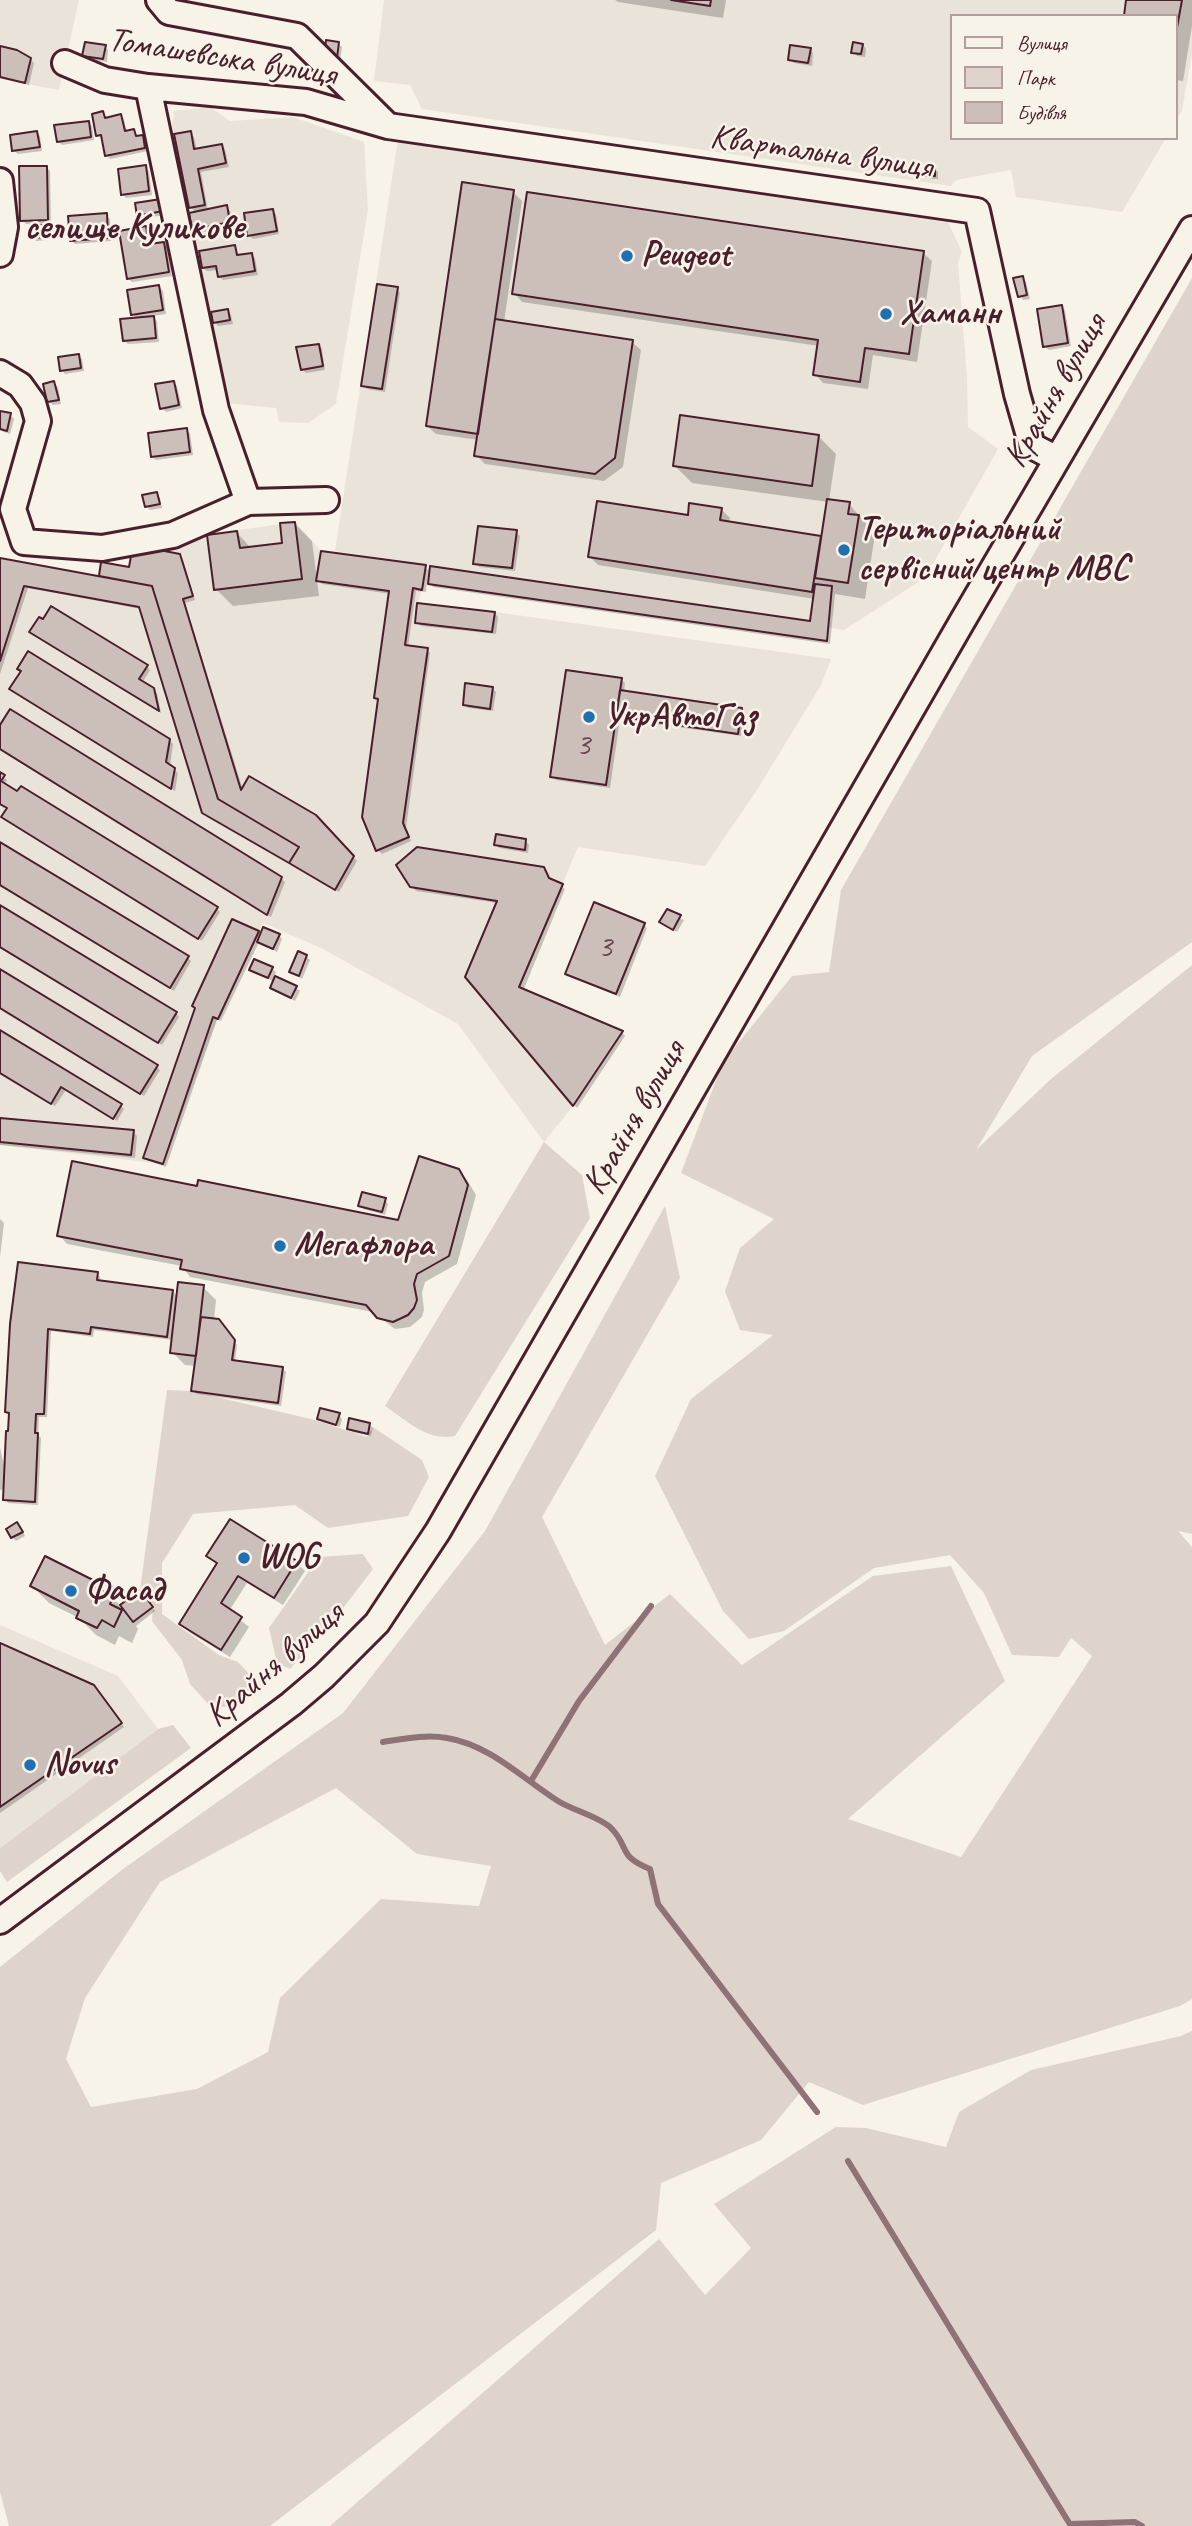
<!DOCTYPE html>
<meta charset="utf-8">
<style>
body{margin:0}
#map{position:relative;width:1192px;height:2526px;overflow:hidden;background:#f7f3e8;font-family:Caveat,sans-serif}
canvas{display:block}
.legend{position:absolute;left:950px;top:14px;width:228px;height:126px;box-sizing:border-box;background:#f7f3e8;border:2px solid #b29e9c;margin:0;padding:9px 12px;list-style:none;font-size:21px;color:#4a1f2b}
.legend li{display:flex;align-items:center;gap:14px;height:35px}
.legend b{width:35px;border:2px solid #b29e9c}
</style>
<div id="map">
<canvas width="1192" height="2526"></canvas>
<ul class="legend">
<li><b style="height:9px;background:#f7f3e8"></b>Вулиця</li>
<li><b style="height:19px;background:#ded4cc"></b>Парк</li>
<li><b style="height:19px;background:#ccbfb9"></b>Будівля</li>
</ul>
</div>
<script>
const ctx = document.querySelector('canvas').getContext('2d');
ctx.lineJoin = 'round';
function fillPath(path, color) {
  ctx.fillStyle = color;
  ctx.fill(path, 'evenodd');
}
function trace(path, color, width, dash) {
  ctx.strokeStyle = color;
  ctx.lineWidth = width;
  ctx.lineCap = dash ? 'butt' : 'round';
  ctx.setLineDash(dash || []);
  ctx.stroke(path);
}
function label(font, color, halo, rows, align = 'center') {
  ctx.font = font + ' Caveat,sans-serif';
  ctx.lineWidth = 5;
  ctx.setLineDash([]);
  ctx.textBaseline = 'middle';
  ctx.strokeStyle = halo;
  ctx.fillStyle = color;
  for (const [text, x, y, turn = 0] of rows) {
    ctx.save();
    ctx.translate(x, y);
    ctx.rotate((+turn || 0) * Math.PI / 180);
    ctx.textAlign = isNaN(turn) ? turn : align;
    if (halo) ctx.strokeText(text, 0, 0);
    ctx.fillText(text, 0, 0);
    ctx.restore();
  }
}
const built = new Path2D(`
 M0,0H79L59,90L0,79Z
 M384,0H1192V54L1182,111L1176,120V16H952V138H1166L1122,212L1016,197L1011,170L956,180L951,186L422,109L410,85L374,81Z
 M210,107L230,121L293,117L364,142L368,210L336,404L308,423L279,422L276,408L226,403L171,133L174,111Z
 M398,139L946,218L962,252L958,263L967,377L968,427L998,449L934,562L917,583L844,630L426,565L415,622L492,631L495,612L831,659L821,685L757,790L705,866L578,847L519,987L623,1031L573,1106L544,1142L458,1024L321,948L263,923L218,1019L163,1164L0,1145V558L98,576L101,562L129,567L133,545L295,522L321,551L377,558L335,551Z
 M0,1625L118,1676L158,1729L0,1848Z`);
const green = new Path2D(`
 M1192,278V942L1032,1056L976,1150L1051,1079L1192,965V1534L1178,1531L1192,1547V1999L1180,2006L863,2105L809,2082L761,2140L661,2183L656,2230L270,2526H9L0,2492V1967L123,1869L343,1713L485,1531L665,1206L680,1278L542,1517L605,1645L670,1594L742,1665L873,1576L951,1566L1005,1681L848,1819L961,1857L1092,1656L1071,1638L1059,1657L1012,1655L984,1593L950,1555L874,1568L784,1631L749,1639L723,1611L655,1476L691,1399L773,1335L740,1330L725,1291L740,1248L774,1219L681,1173L723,1062L792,976L829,972L841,890ZM336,1788L417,1854L491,1866L479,1906L381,1899L280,1998L268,2052L197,2089L91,2107L66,2059L85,1998L160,1882Z
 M544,1142L582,1175L590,1218L455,1436C428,1442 406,1420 385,1406Z
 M167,1390L191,1391L315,1420L367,1437L373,1427L422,1460L429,1477L408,1516L328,1528L295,1505L193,1514L162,1563V1614L219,1655L238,1662L252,1677L251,1693L236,1707H211L190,1684L182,1660L152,1621L153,1607L140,1590Z
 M363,1554L373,1569L330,1625L290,1669L277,1663L269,1628L319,1557Z
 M173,1725L191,1748L7,1882L0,1871V1848L158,1729Z
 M1192,2031V2526H330L659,2239L705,2295L751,2248L714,2204L836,2127L866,2128L946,2147L959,2112L1031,2070L1181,2036Z`);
const shadow = new Path2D(`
 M615,0H726L723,18L618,2Z
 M1128,0H1192V26L1183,81L1176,80V16Z
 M338,44L342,47L340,61L329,60Z
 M863,45L866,49L865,57L857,56L853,52Z
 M105,47L108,50L107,62L88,59L84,55Z
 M0,48L30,59L34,63L29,85L0,78Z
 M810,49L813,53L812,66L794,63L790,60Z
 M103,113L107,119L121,116L124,120L127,132L134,131L138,138L142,137L146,141L148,151L110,159L107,155L103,139L98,135Z
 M88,122L92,126L94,140L62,145L58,141Z
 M37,132L40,136L42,151L18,154L14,151Z
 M190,133L194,137L197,150L222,146L225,149L229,167L201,172L208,211L226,207L230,211L233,226L198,233L194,230L197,213L190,207Z
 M145,167L149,171L152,195L126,198L123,194Z
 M46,168L50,171L51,223H42L48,230L49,240L36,241L32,237V224H26L22,220Z
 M934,168L938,172V179H929L925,175Z
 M513,192L522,201L504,322L632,342L641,350L623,467L604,481L485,464L476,455L479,440L436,434L427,426Z
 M160,201L166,215L143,218L139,215Z
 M272,211L276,214L279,234L253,239L249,235Z
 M106,215L110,219L111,241L75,244L71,240Z
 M146,228L150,232L152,245L164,244L167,247L172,276L132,282L128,278Z
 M235,247L239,256L251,255L255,258L258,275L223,280L219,276L218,270L207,271L203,268Z
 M923,253L932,261L917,362L873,355L868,389L823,383L815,374L819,346L522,302L514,293Z
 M1022,278L1026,282L1030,299L1023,300L1020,296Z
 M159,287L163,291L166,314L152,316L157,321L159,342L128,344L124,341L137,319L133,314Z
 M397,289L400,293L385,392L367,389L363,385Z
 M1062,307L1065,310L1071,346L1049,350L1045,347Z
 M227,311L231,315L233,324L218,326L215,322Z
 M318,345L322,349L325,370L306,373L302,369Z
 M79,356L82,359L84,371L65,374L62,370Z
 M173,382L177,386L182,408L166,412L162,408Z
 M54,383L58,387L61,404L53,405L49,402Z
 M10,415L14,419L10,434L1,431L0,416Z
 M186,430L190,433L193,455L156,460L152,457Z
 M818,436L836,454L829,501L849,504L875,534L865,599L835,594L830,644L433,587L427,581L426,592L416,591L408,647L427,650L430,653L406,828L411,841L382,854L378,850L380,701L376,698L391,594L322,584L318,580L425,567L431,573L811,623L815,599L598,565L590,557L689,517L722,510L730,518L729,523L823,538L828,502L692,483L675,466Z
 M157,494L160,498L162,508L150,510L146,506Z
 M294,523L312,541L319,596L233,606L216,589L237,533L252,549L284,545Z
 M516,532L520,536L515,571L479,567L475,563Z
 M179,555L183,560L195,600L185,603L243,790L320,821L357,861L339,892L207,816L141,609L28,588L0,674V560L100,578L103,564L131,569Z
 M494,613L498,617L496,634L421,626L417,622Z
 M35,636L146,666L150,670L142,683L157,693L161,713Z
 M621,680L625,683L624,693L741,710L744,714L741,736L620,719L610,788L556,780L552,776Z
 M492,688L496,692L493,711L468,708L464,704Z
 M11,689L169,740L173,744L170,766L178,773L175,791Z
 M0,728L281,878L285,882L271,917L0,749Z
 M0,774L7,780L4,785L217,909L220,912L202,941L7,821L8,809L0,804Z
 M526,841L529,845L528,853L499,848L496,844Z
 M0,844L188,958L191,961L174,991L0,885Z
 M543,868L550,880L565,889L523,991L622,1032L625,1036L577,1108L467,977L498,903L416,891L412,886Z
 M0,907L176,1013L179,1017L162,1045L0,947Z
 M667,912L684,920L677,932L665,925Z
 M233,921L261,936L279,935L282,939L277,952L259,942L221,1021L217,1019L166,1167L149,1161L145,1157Z
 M644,924L647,928L620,997L571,977L567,973Z
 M306,956L310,960L302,979L291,972Z
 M255,961L272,969L276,972L274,977L296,988L300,991L295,1001L276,991L272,988L275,982L255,973L251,969Z
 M0,971L156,1066L160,1070L144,1096L0,1008Z
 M0,1032L121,1106L124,1109L117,1121L66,1090L55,1106L0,1073Z
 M0,1119L133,1132L137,1136L135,1158L0,1145Z
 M458,1171L467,1180L476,1195L457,1264L425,1282L422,1293L424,1310L422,1317L410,1327L395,1329L373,1312L190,1277L182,1266L67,1244L59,1235L198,1188L399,1222Z
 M385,1200L388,1204L385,1215L363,1209L360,1205Z
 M0,1219L4,1223L0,1257Z
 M97,1274L100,1277V1282L172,1291L178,1297L203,1287L216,1300L214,1320L222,1325L237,1345L235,1362L282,1368L286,1372L281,1406L197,1394L193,1391L196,1366L185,1365L172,1352L173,1340L94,1330L93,1337L51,1331L47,1417H39L38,1435L41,1438L38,1505L8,1503L5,1499V1489L0,1490V1448L5,1469L11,1415L7,1412L11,1324Z
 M339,1415L342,1419L340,1427L323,1422L319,1419Z
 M369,1424L373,1428L371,1436L352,1432L349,1429Z
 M231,1521L296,1562L305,1571L283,1605L247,1583L229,1611L249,1627L230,1657L189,1632L181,1623L217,1565L209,1556Z
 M21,1528L25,1536L16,1541L12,1537Z
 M94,1582L121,1606L140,1592L155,1611L136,1626L138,1629L132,1643L119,1636L115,1645L96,1635L79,1618L49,1603L32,1586Z
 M0,1645L98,1691L124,1727L0,1813Z`);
const stream = new Path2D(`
 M383,1742C403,1739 426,1734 447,1738C490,1745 523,1779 558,1801C572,1810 600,1817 611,1828C630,1847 617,1856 650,1869L658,1904L817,2112
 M531,1781L579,1701L651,1606
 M848,2161L1071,2526
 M1070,2524L1135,2522L1142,2526`);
const building = new Path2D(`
 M671,0H711L710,6Z
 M1126,0H1182L1176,33V16H1124Z
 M326,40L339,42L337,58L324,57Z
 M85,42L106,45L103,59L82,56Z
 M853,42L863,44L861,54L851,53Z
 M790,45L811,48L808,63L788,60Z
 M0,46L17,50L31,58L25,83L0,77Z
 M103,111L105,118L121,114L125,131L134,129L136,136L143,135L145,148L105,156L101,135L96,136L92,114Z
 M89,121L91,137L57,142L54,125Z
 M37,131L40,147L12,151L10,135Z
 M191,131L194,149L222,144L226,163L198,169L205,205L189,208L174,134Z
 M146,165L149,191L121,195L118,169Z
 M19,166H47L48,220L20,221Z
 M924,166H935V176H923Z
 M462,182L514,190L478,434L426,426Z
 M527,192L924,251L909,354L865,348L860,382L813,375L818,340L512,294Z
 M161,199L163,211L137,216L135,203Z
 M227,205L230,222L192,230L189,213Z
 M273,209L277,231L247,236L244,213Z
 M107,213L108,238L70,241L68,216Z
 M30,225H45L46,237L30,238Z
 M146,226L149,244L164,242L169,272L127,279L119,231Z
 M235,245L237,255L252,253L255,271L218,277L216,266L202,268L199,251Z
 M1023,276L1027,295L1018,297L1013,278Z
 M377,284L398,287L382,389L361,386Z
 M159,285L163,310L131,315L127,290Z
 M1062,305L1068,343L1043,347L1037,309Z
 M228,309L230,320L213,323L211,312Z
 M154,316L156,338L123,341L120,319Z
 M495,319L633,340L615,458L595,474L474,456Z
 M319,344L323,366L301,370L296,347Z
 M79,354L81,368L60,371L58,357Z
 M54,381L59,400L47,402L43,384Z
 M174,381L179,405L160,409L155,384Z
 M0,411L11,413L7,431L0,429Z
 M680,415L819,435L812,486L673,466Z
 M187,428L190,452L151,457L148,433Z
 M157,492L160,504L145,507L142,495Z
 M827,499L850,502L848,514L859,515L848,583L815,578Z
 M597,501L688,515L689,503L722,508L720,520L821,536L812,592L588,557Z
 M295,522L302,579L214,590L207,535L237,531L240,548L282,543L280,523Z
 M478,526L517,530L512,568L473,564Z
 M133,545L180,554L193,596L183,599L241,790L249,776L316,815L354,856L335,890L289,863L299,847L218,799L152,586L99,576L101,562L129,567Z
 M321,551L426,565L422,590L413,588L405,645L428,648L403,823L409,837L376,851L362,817L378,699L374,698L389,591L316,581Z
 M0,558L152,586L218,799L299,847L289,863L202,813L139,607L24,586L0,661Z
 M430,566L810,621L815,584L832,586L827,641L428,584Z
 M417,603L495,612L492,632L415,623Z
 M51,606L148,665L139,679L154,688L159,711L29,632L39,617L43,619Z
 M28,651L170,739L166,762L175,768L171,789L9,689L21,671L17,669Z
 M566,670L622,678L606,785L550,777Z
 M465,683L493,687L490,709L463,705Z
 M620,690L742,708L738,734L616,716Z
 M10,709L282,877L267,915L0,749V725Z
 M0,772L5,775L1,781L17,791L21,786L218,907L198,939L1,817L7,808L0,804Z
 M496,834L526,839L525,850L494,845Z
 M0,842L189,956L170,988L0,885Z
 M417,847L544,867L549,878L563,884L519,987L623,1031L573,1106L465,977L497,901L410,887L396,865Z
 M594,902L645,923L616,994L565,974Z
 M0,905L177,1012L158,1043L0,947Z
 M667,909L681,915L673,930L659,922Z
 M232,919L259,931L218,1019L213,1017L163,1164L143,1158L195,1008L192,1006Z
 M263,927L280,934L273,949L257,942Z
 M298,951L307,955L299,976L289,972Z
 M254,959L273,967L268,978L249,970Z
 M0,969L158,1065L140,1094L0,1008Z
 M275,976L297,986L291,998L270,988Z
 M0,1030L122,1104L113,1119L61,1087L51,1104L0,1073Z
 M0,1118L134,1130L131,1155L0,1142Z
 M419,1156L459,1169L468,1185L449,1256L417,1274L414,1284L417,1300L414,1308L408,1315L393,1322L377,1318L366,1305L180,1269L182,1260L57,1236L72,1161L197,1186L198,1180L398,1220Z
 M362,1192L386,1198L382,1212L358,1206Z
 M18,1262L98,1272L97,1280L173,1290L167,1337L91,1327L90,1334L48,1329L44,1414H36L35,1433H38L35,1502L3,1500L6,1431H8L9,1413L5,1412L10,1324Z
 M178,1282L204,1285L196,1356L170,1353Z
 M201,1317L219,1319L235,1340L232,1360L283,1367L278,1403L191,1391Z
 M320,1408L340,1413L336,1425L317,1419Z
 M349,1418L370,1423L368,1434L347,1429Z
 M230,1519L297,1561L274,1598L238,1576L221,1603L242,1617L221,1650L179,1624L217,1563L206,1556Z
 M17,1522L23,1532L11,1538L6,1529Z
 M45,1556L95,1581L92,1586L113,1596L110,1604L122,1610L114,1627L102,1620L97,1628L76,1618L79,1611L30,1586Z
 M140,1590L153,1607L133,1622L120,1605Z
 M0,1643L94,1685L122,1723L0,1807Z`);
const minor = new Path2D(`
 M159,0L169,12L297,36L385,123
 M65,63L105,80L148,87L306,102L388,126L977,211L1017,394L1032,446L1057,459
 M148,87L216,410L248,502
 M0,181L5,227L0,254
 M0,373L20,385L33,403L38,421L13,509L24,542L102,548L173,535L248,502L326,500
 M0,1921L291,1704L324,1676L377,1623L438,1531L963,620L1192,229`);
const markers = [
 [627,256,7,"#1f6fb2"],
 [886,314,7,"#1f6fb2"],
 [844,550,7,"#1f6fb2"],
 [589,717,7,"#1f6fb2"],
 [280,1246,7,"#1f6fb2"],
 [244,1558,7,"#1f6fb2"],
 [71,1591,7,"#1f6fb2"],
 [30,1765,7,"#1f6fb2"]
];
const numberNames = [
 ["3",583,746],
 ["3",605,948]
];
const streetNames = [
 ["Томашевська вулиця",222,58,9],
 ["Квартальна вулиця",821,153,8],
 ["Крайня вулиця",1056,391,-60],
 ["Крайня вулиця",635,1118,-60],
 ["Крайня вулиця",275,1665,-41]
];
const poiNames = [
 ["Peugeot",641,256],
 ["Хаманн",900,314],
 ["Територіальний",858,530],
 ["сервісний центр МВС",858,570],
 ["УкрАвтоГаз",603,717],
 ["Мегафлора",294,1246],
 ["WOG",258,1558],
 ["Фасад",85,1591],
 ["Novus",44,1765]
];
const neighbourhoodNames = [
 ["селище Куликове",134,228]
];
fillPath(built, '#eae3da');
fillPath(green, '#ded4cc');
fillPath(shadow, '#0003');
trace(stream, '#8e7275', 6);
fillPath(building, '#ccbfb9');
trace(building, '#4a1f2b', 2);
trace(minor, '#4a1f2b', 30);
trace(minor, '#f7f3e8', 24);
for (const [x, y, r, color] of markers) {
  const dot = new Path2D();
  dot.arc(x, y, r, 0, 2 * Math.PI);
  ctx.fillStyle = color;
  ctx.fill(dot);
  trace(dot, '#f7f3e8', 2.5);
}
label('32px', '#6a474e', null, numberNames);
label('35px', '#4a1f2b', '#f7f3e8', streetNames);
label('bold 35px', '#4a1f2b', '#f7f3e8', poiNames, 'left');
label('bold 37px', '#4a1f2b', '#f7f3e8', neighbourhoodNames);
</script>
